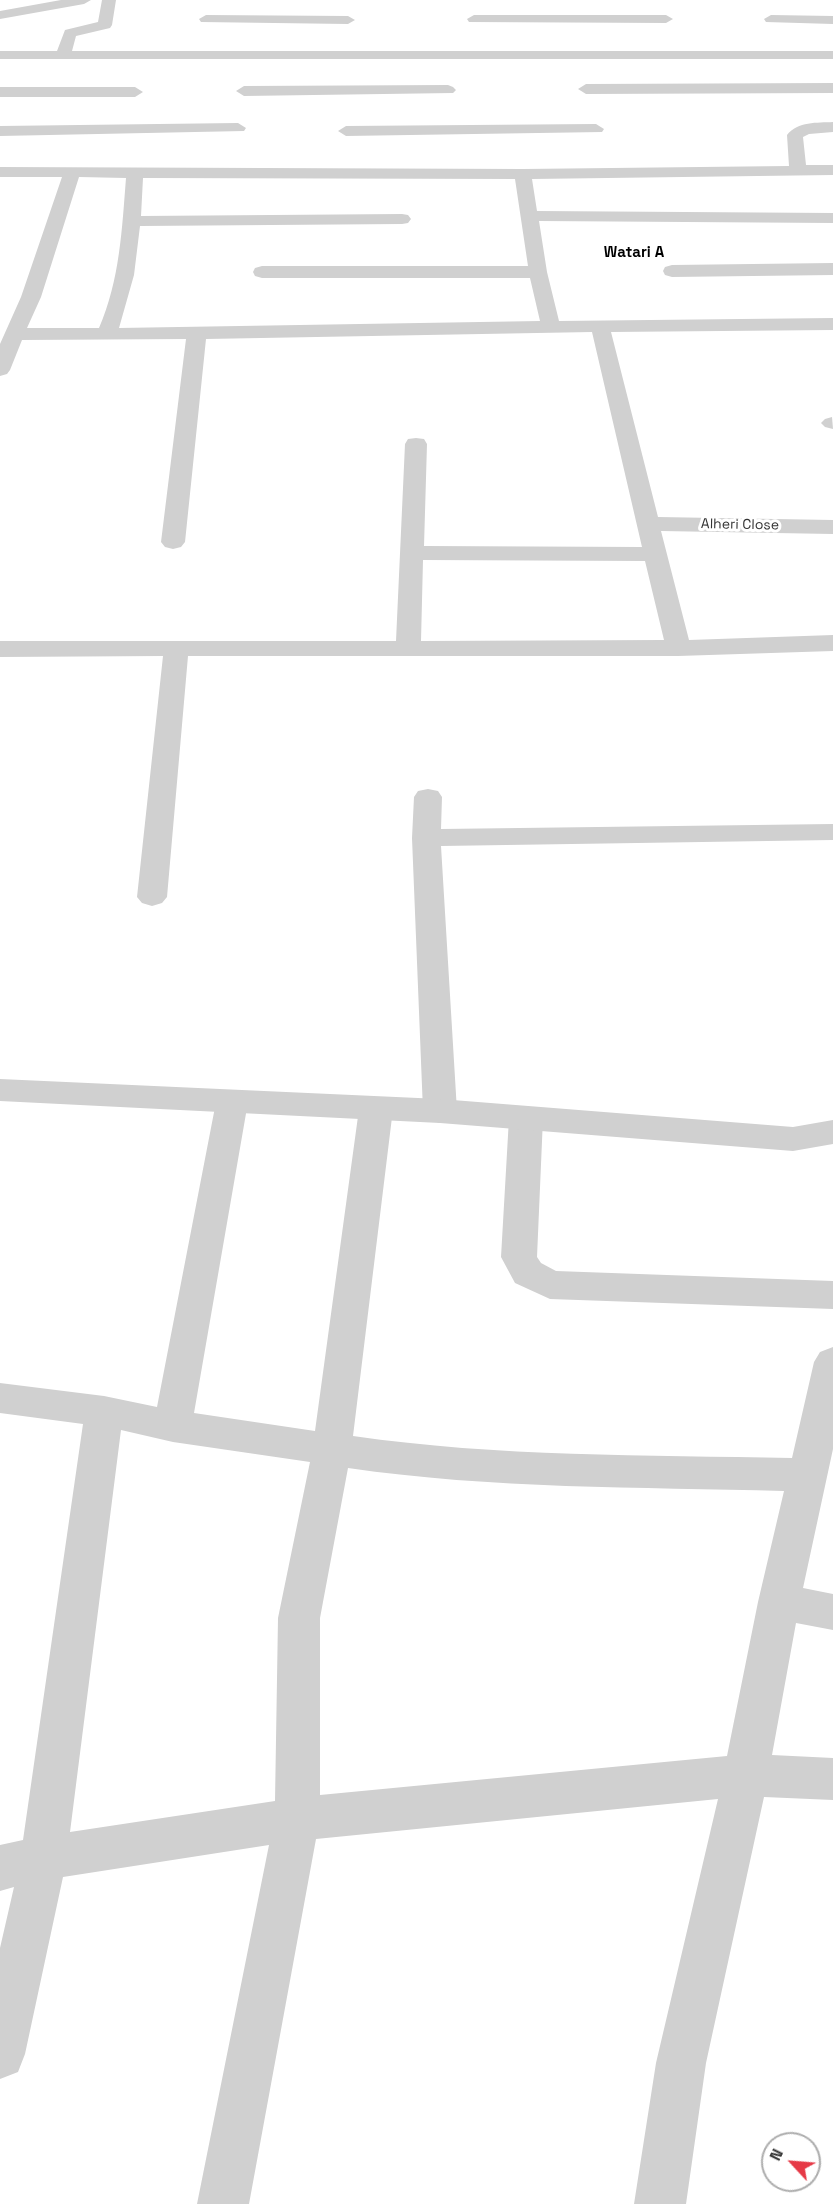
<!DOCTYPE html>
<style>
body{margin:0}
#map{position:relative;width:833px;height:2204px;overflow:hidden;background:#fff;font-family:"Space Grotesk",sans-serif}
canvas{display:block}
.north{position:absolute;left:761px;top:2132px;width:60px;height:60px;box-sizing:border-box;background:#fff;border:2px solid #adadad;border-radius:50%;rotate:296deg;font-size:16px;font-weight:700;line-height:24px;text-align:center;color:#333}
.north::after{content:'';display:block;margin:auto;width:21px;height:27px;background:#e63946;clip-path:polygon(50% 0,100% 100%,50% 72%,0 100%)}
</style>
<div id="map">
<canvas width="833" height="2204"></canvas>
<div class="north">N</div>
</div>
<script>
const ctx = document.querySelector('canvas').getContext('2d');
ctx.lineJoin = 'round';
function fillPath(path, color) {
  ctx.fillStyle = color;
  ctx.fill(path, 'evenodd');
}
function label(font, color, halo, rows, align = 'center') {
  ctx.font = font + ' "Space Grotesk",sans-serif';
  ctx.lineWidth = 6;
  ctx.setLineDash([]);
  ctx.textBaseline = 'middle';
  ctx.strokeStyle = halo;
  ctx.fillStyle = color;
  for (const [text, x, y, turn = 0] of rows) {
    ctx.save();
    ctx.translate(x, y);
    ctx.rotate((+turn || 0) * Math.PI / 180);
    ctx.textAlign = isNaN(turn) ? turn : align;
    if (halo) ctx.strokeText(text, 0, 0);
    ctx.fillText(text, 0, 0);
    ctx.restore();
  }
}
const minor = new Path2D(`
 M61,0H91L84,4L0,19V11Z
 M102,0H116L112,25L110,28L76,36L72,51H833V59H0V51H57L65,30L98,22Z
 M206,15L348,16L355,20L348,24L201,22L199,19Z
 M474,15H666L673,19L666,23L469,22L467,19Z
 M771,15L833,16V24L766,22L764,19Z
 M833,83V93L586,94L578,89L586,84Z
 M448,85L453,87L456,90L453,93L244,96L236,91L244,86Z
 M0,87H135L143,92L135,97H0Z
 M833,122V132L809,134L803,137L806,165H833V175L532,179L537,211L833,213V223L539,221L547,272L559,321L833,318V330L611,332L658,517L833,520V534L661,531L689,640L833,635V651L678,656H188L167,897L162,903L152,906L142,903L137,897L163,656L0,657V641H396L405,444L408,439L416,438L424,439L427,444L424,546L642,547L592,332L206,339L185,542L181,547L173,549L165,547L161,542L186,339L22,340L10,370L7,374L0,376V344L21,297L62,177H0V167L523,169L789,166L787,135C798,121 817,123 833,122ZM79,177L126,178C122,228 120,280 99,328H27L41,297ZM143,178L515,179L528,266H262L255,268L253,272L255,276L262,278H530L540,321L119,328L134,275L140,226L402,224L408,223L411,219L408,215L402,214L141,216ZM423,560L645,561L664,640L421,641Z
 M238,123L246,128L244,131L0,136V126Z
 M596,124L604,129L602,132L346,136L338,131L346,126Z
 M833,263V275L672,277L665,275L663,271L665,267L672,265Z
 M832,417L833,429L825,427L821,423L825,419Z
 M428,789L438,791L442,797L441,829L833,824V840L441,846L457,1111L452,1119L440,1123L428,1119L423,1111L412,838L414,797L418,791Z
 M232,1091L244,1094L248,1102L194,1413L315,1431L359,1109L364,1101L376,1097L388,1101L393,1109L353,1436C498,1457 646,1455 792,1458L814,1362L820,1352L833,1347V1449L803,1588L833,1594V1630L796,1623L772,1755L833,1758V1800L764,1797L706,2063L686,2204H634L656,2063L718,1799L316,1839L249,2204H197L269,1845L63,1877L25,2054L18,2072L0,2079V1948L14,1887L0,1891V1845L23,1840L83,1424L0,1413V1383L104,1396L157,1407L216,1102L220,1094ZM121,1430L173,1442L310,1462L278,1618L275,1801L70,1832ZM348,1468C492,1489 639,1487 784,1491L758,1602L727,1756L320,1795V1618Z
 M526,1106L538,1110L543,1118L537,1257L541,1263L556,1271L833,1281V1309L550,1299L515,1283L501,1257L509,1118L514,1110Z`);
const tertiary = new Path2D(`
 M0,1079L440,1099L793,1127L833,1120V1144L793,1151L440,1123L0,1101Z`);
const farStreetnames = [
 ["Alheri Close",740,525,1]
];
const farNeighbourhoodnames = [
 ["Watari A",634,253]
];
fillPath(minor, '#d0d0d0');
fillPath(tertiary, '#d0d0d0');
label('14px', '#333', '#fff', farStreetnames);
label('bold 15px', '#000', '#fff', farNeighbourhoodnames);
</script>
